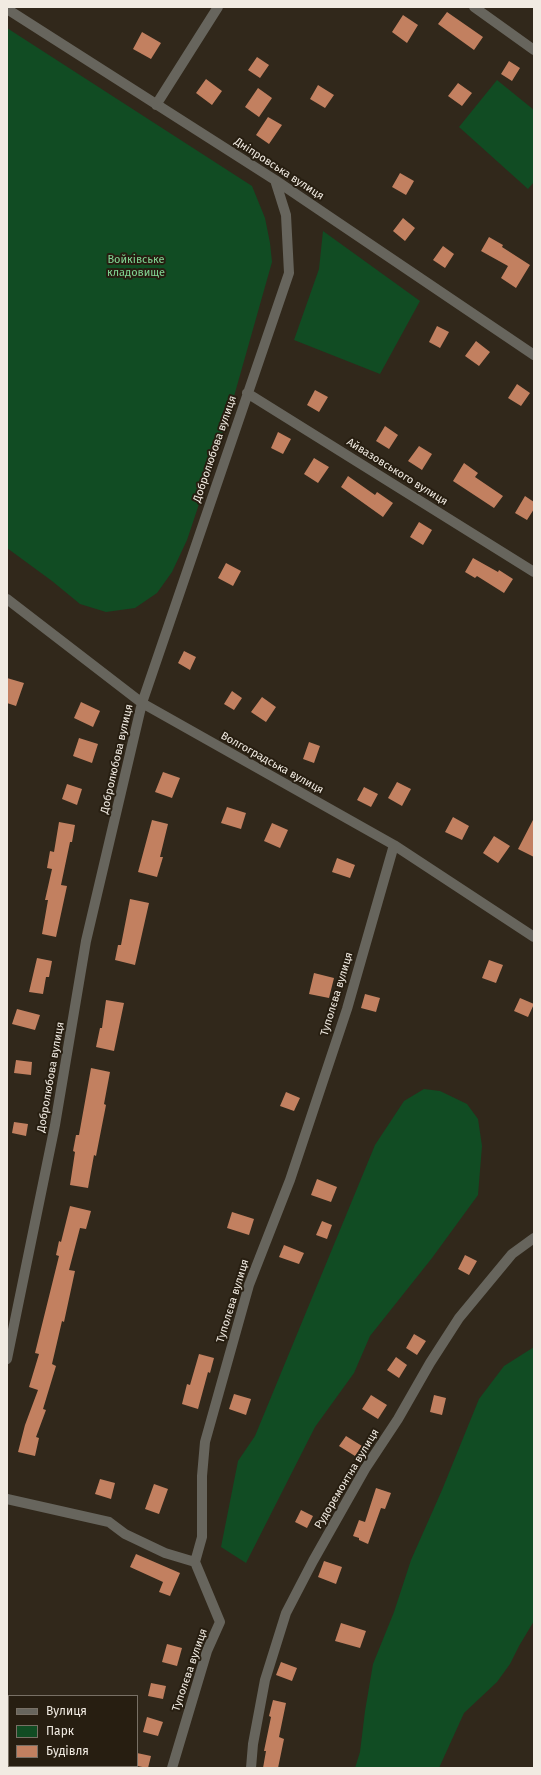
<!DOCTYPE html>
<meta charset="utf-8">
<style>
body{margin:0}
#map{position:relative;width:541px;height:1775px;overflow:hidden;background:#31281b;font-family:"Fira Sans",sans-serif}
canvas{display:block}
.frame{position:absolute;inset:0;border:8px solid #f1ebe2;pointer-events:none}
.legend{position:absolute;left:8px;top:1695px;width:130px;height:72px;box-sizing:border-box;background:#271e11;border:1px solid #787065;margin:0;padding:5px 7px;list-style:none;font-size:12px;color:#f1ebe2}
.legend li{display:flex;align-items:center;gap:8px;height:20px}
.legend b{width:20px;border:1px solid #787065}
</style>
<div id="map">
<canvas width="541" height="1775"></canvas>
<div class="frame"></div>
<ul class="legend">
<li><b style="height:5px;background:#67655d"></b>Вулиця</li>
<li><b style="height:11px;background:#114c23"></b>Парк</li>
<li><b style="height:11px;background:#c28060"></b>Будівля</li>
</ul>
</div>
<script>
const ctx = document.querySelector('canvas').getContext('2d');
ctx.lineJoin = 'round';
function fillPath(path, color) {
  ctx.fillStyle = color;
  ctx.fill(path, 'evenodd');
}
function trace(path, color, width, dash) {
  ctx.strokeStyle = color;
  ctx.lineWidth = width;
  ctx.lineCap = dash ? 'butt' : 'round';
  ctx.setLineDash(dash || []);
  ctx.stroke(path);
}
function label(font, color, halo, rows, align = 'center') {
  ctx.font = font + ' "Fira Sans",sans-serif';
  ctx.lineWidth = 4;
  ctx.setLineDash([]);
  ctx.textBaseline = 'middle';
  ctx.strokeStyle = halo;
  ctx.fillStyle = color;
  for (const [text, x, y, turn = 0] of rows) {
    ctx.save();
    ctx.translate(x, y);
    ctx.rotate((+turn || 0) * Math.PI / 180);
    ctx.textAlign = isNaN(turn) ? turn : align;
    if (halo) ctx.strokeText(text, 0, 0);
    ctx.fillText(text, 0, 0);
    ctx.restore();
  }
}
const green = new Path2D(`
 M7,28L252,186L265,218L270,243L272,262L229,414L187,540L172,572L157,593L135,608L106,612L80,604L52,581L7,548Z
 M497,80L534,110V182L528,189L459,127Z
 M323,231L420,301L380,374L294,340L319,269Z
 M424,1089L440,1091L467,1104L478,1119L482,1146L478,1195L432,1258L370,1336L354,1373L315,1427L246,1563L221,1547L238,1461L255,1436L375,1145L404,1101Z
 M534,1347V1621L519,1646L510,1664L497,1682L464,1713L439,1768H355L360,1752L365,1711L373,1664L394,1612L411,1560L442,1490L479,1399L504,1366Z`);
const building = new Path2D(`
 M447,12L483,37L474,50L438,24Z
 M403,15L418,25L407,43L392,32Z
 M142,32L161,43L151,59L133,49Z
 M257,57L269,65L260,78L248,70Z
 M509,61L520,68L512,81L501,74Z
 M206,79L222,91L212,105L196,93Z
 M458,83L472,93L462,106L448,96Z
 M318,85L334,95L325,108L310,99Z
 M258,88L272,98L259,117L245,107Z
 M268,117L282,125L269,144L256,135Z
 M400,173L414,181L406,195L392,187Z
 M403,218L415,228L405,241L393,231Z
 M489,237L503,245L502,247L530,265L516,288L501,278L508,266L481,251Z
 M443,246L454,254L445,268L433,260Z
 M437,326L449,332L440,348L429,342Z
 M476,341L490,352L479,366L465,356Z
 M517,384L530,393L521,406L508,398Z
 M315,390L328,397L319,412L307,405Z
 M385,426L398,435L389,449L376,441Z
 M278,432L291,439L283,454L271,448Z
 M419,446L432,454L422,470L408,461Z
 M314,458L329,467L318,483L304,474Z
 M464,463L478,473L475,477L503,496L494,508L453,481Z
 M348,476L375,495L377,492L393,503L383,517L341,487Z
 M525,496L534,502V509L527,520L515,513Z
 M419,522L432,530L423,545L410,537Z
 M473,558L498,572L499,570L513,579L504,593L477,576L475,578L465,572Z
 M226,563L241,571L233,586L218,578Z
 M184,651L196,657L190,670L178,663Z
 M7,678L24,683L16,706L7,703Z
 M232,691L242,698L234,710L224,704Z
 M262,697L276,707L266,722L251,712Z
 M81,702L100,711L93,727L74,718Z
 M79,738L98,744L92,763L73,756Z
 M309,742L320,746L314,763L303,759Z
 M163,772L180,778L172,798L155,792Z
 M397,782L411,789L402,806L388,798Z
 M67,784L82,789L77,805L62,799Z
 M364,787L378,794L371,807L357,800Z
 M227,807L246,813L241,829L221,823Z
 M453,817L469,826L462,840L445,832Z
 M534,818V857L518,849Z
 M152,820L168,824L160,857H163L157,877L138,872Z
 M59,822L75,825L72,842H70L61,885L67,886L56,937L42,934L48,900H45L52,869L47,868L50,851L54,852Z
 M272,823L288,830L280,848L264,841Z
 M494,836L510,846L498,863L483,853Z
 M337,858L355,865L350,878L332,872Z
 M130,899L149,903L135,965L115,960L118,945H121Z
 M37,958L52,961L49,977H46L43,994L29,992Z
 M489,960L503,965L496,983L482,978Z
 M314,973L334,978L329,998L309,994Z
 M365,994L380,998L376,1012L361,1008Z
 M520,998L534,1004L528,1017L514,1011Z
 M106,1000L124,1003L114,1051L96,1047L100,1028H102Z
 M17,1009L40,1015L35,1030L12,1024Z
 M16,1060L32,1062L31,1075L14,1073Z
 M91,1068L110,1072L104,1104L106,1105L96,1156L94,1155L88,1188L70,1185L75,1152L73,1151L76,1135H79Z
 M286,1092L300,1098L294,1111L280,1106Z
 M14,1122L28,1124L26,1136L12,1133Z
 M317,1179L337,1187L331,1202L311,1195Z
 M70,1206L91,1211L86,1229L80,1228L69,1270L75,1271L64,1322L62,1321L52,1364L56,1366L43,1409L46,1410L36,1437L39,1438L35,1456L18,1452L25,1425L38,1390L29,1387L39,1354L35,1353L59,1256L56,1255L59,1241L61,1242Z
 M232,1212L254,1219L249,1235L227,1228Z
 M322,1221L332,1225L327,1239L316,1235Z
 M284,1245L304,1253L299,1264L279,1257Z
 M465,1255L477,1261L469,1275L458,1269Z
 M414,1334L426,1341L417,1355L406,1348Z
 M199,1354L214,1358L210,1373L208,1372L198,1409L182,1404L187,1384L190,1385Z
 M396,1357L407,1365L399,1378L387,1370Z
 M234,1394L251,1399L246,1415L229,1409Z
 M371,1395L387,1405L378,1419L362,1409Z
 M434,1395L446,1398L442,1415L430,1412Z
 M346,1436L362,1446L355,1456L339,1446Z
 M100,1479L115,1483L111,1499L95,1494Z
 M154,1484L168,1489L159,1514L145,1509Z
 M376,1488L391,1493L385,1509L381,1508L368,1544L359,1540V1538L353,1536L359,1520L365,1522Z
 M301,1510L313,1516L307,1528L295,1522Z
 M136,1554L180,1573L170,1596L159,1592L163,1582L130,1567Z
 M324,1561L342,1567L336,1584L318,1577Z
 M341,1623L366,1631L360,1648L335,1641Z
 M167,1644L182,1648L177,1666L162,1662Z
 M281,1662L297,1668L292,1681L276,1675Z
 M151,1683L166,1686L163,1699L148,1696Z
 M273,1700L286,1703L279,1737L284,1739L278,1768H263L266,1751H264L271,1717L269,1716Z
 M147,1717L163,1722L158,1736L143,1732Z
 M137,1753L151,1756L148,1768L137,1766Z`);
const minor = new Path2D(`
 M474,7L534,50
 M7,9L275,180L534,355
 M156,105L218,7
 M247,393L534,572
 M7,599L142,703L394,845L534,937
 M7,1359L55,1125L86,941L142,703L289,273L286,215L275,180
 M7,1499L109,1522L125,1534L165,1553L195,1562
 M172,1768L207,1651L220,1622L195,1562L202,1537V1476L205,1442L249,1285L290,1180L347,1009L394,845
 M251,1768L253,1744L265,1680L286,1613L313,1561L365,1469L398,1419L430,1363L459,1318L512,1254L534,1238`);
const streetNames = [
 ["Дніпровська вулиця",279,169,33],
 ["Добролюбова вулиця",215,449,-71],
 ["Айвазовського вулиця",397,472,32],
 ["Добролюбова вулиця",117,759,-77],
 ["Волгоградська вулиця",272,763,29],
 ["Туполєва вулиця",337,994,-73],
 ["Добролюбова вулиця",51,1077,-80],
 ["Туполєва вулиця",233,1301,-73],
 ["Рудоремонтна вулиця",347,1479,-59],
 ["Туполєва вулиця",190,1670,-71]
];
const parkNames = [
 ["Войківське",136,260],
 ["кладовище",136,273]
];
fillPath(green, '#114c23');
fillPath(building, '#c28060');
trace(minor, '#67655d', 10);
label('11px', '#f1ebe2', '#271e11', streetNames);
label('11px', '#81d493', '#271e11', parkNames);
</script>
